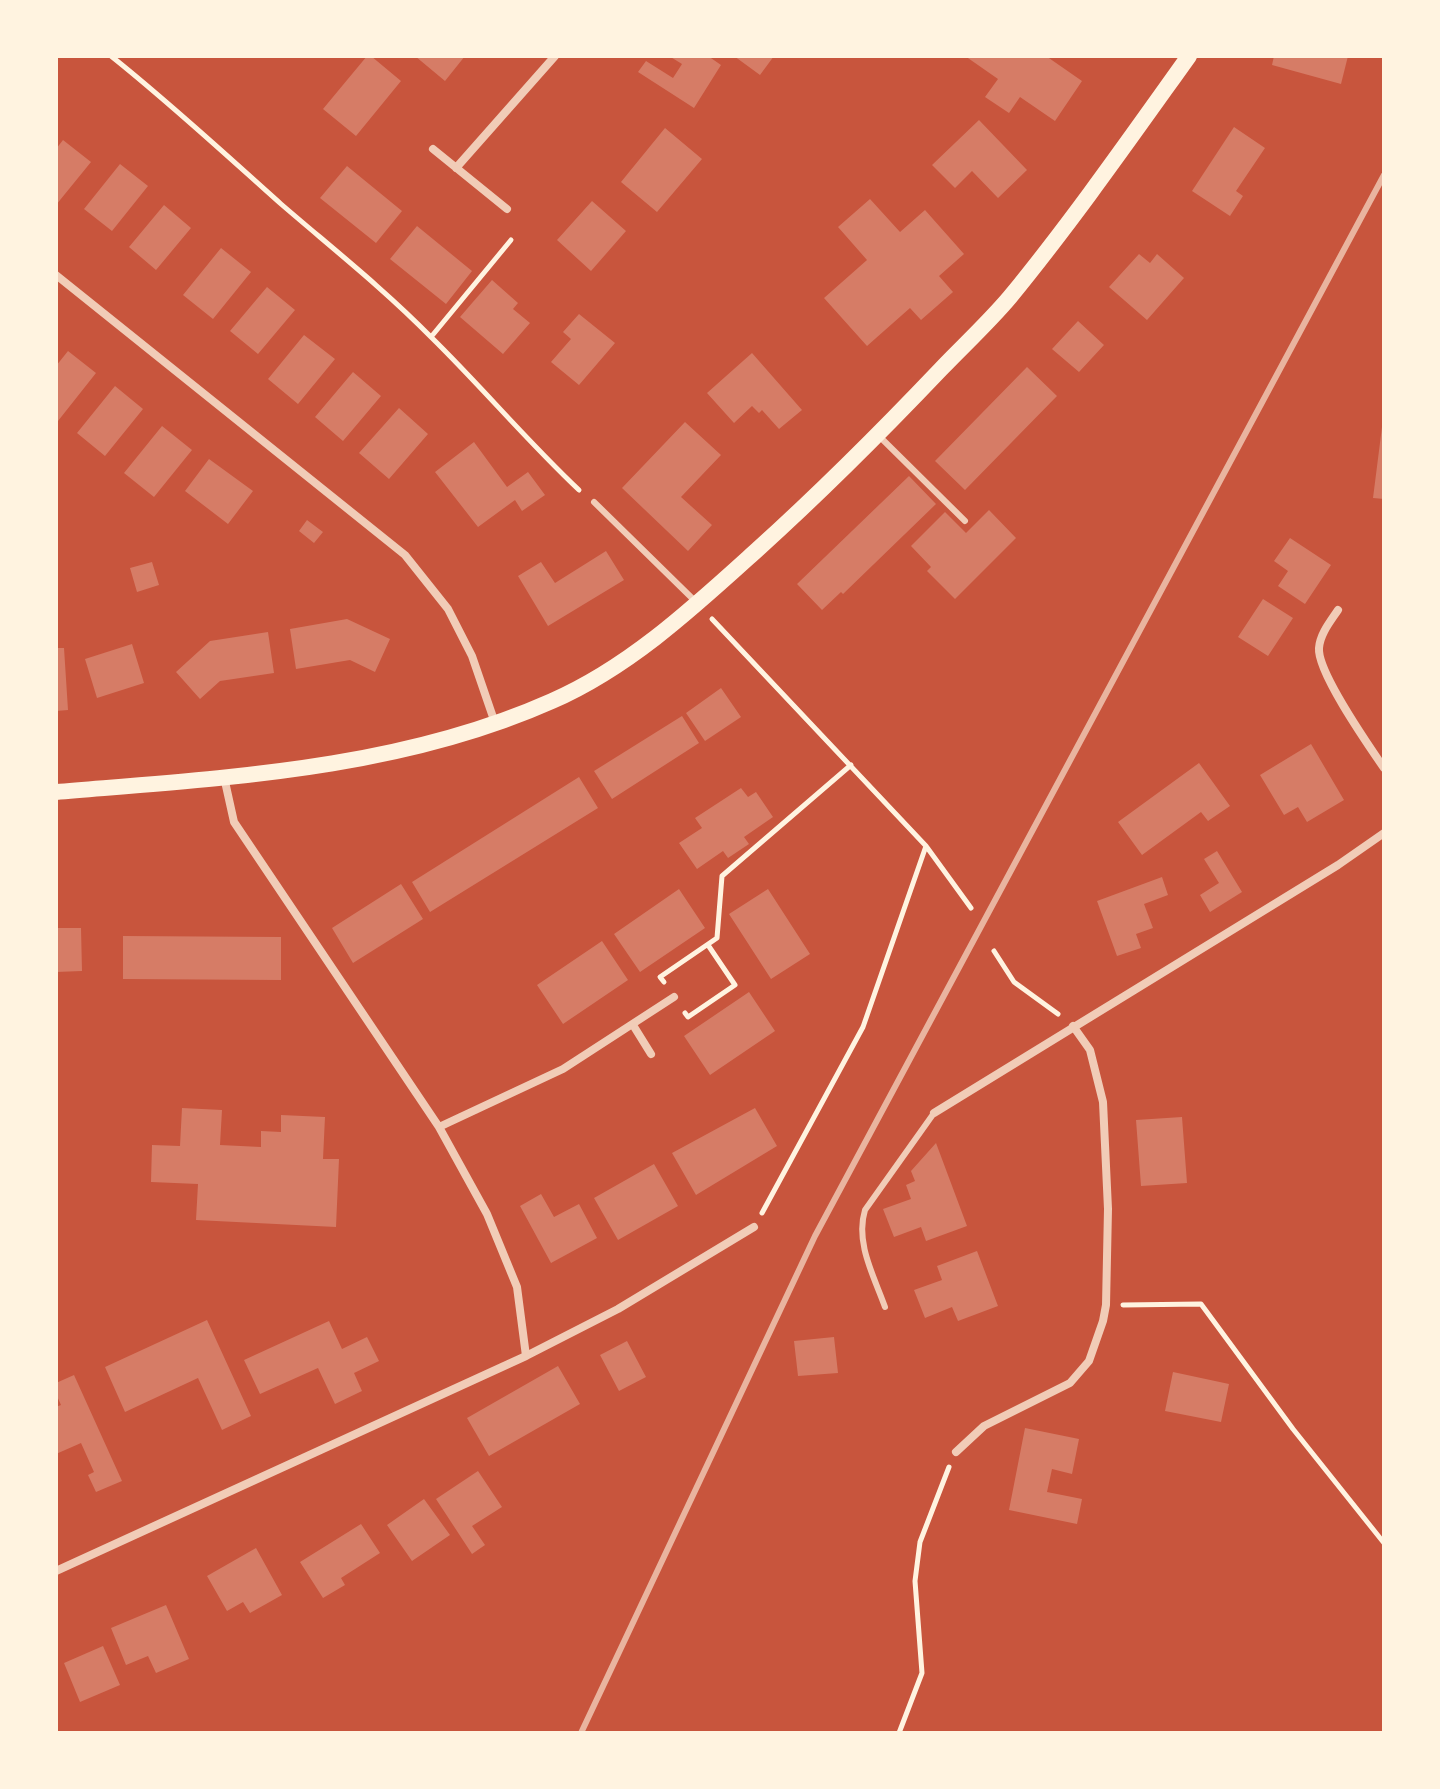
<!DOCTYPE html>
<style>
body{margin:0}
#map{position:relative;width:1440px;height:1789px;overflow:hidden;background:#c8553d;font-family:"Archivo Narrow",sans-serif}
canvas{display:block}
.frame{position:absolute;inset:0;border:58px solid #fff3e0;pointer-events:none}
</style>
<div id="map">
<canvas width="1440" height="1789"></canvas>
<div class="frame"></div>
</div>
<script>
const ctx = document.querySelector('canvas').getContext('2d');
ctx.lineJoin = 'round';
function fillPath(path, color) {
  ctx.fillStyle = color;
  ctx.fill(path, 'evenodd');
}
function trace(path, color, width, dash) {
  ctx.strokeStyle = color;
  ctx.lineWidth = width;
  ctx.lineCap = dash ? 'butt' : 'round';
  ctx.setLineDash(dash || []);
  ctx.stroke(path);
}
const building = new Path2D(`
 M367,56H371L401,81L356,136L323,109Z
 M415,56H465L445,81Z
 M669,56H708L721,65L694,108L638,72L646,61L673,78L682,64Z
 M734,56H774L760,75Z
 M965,56H1046L1082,81L1055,121L1020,97L1009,113L985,97L998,79Z
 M1274,56H1348L1341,84L1272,65Z
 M979,120L1027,170L998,198L972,171L955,188L932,165Z
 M1234,127L1265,148L1236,191L1243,196L1230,216L1192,191Z
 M665,128L702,159L657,212L621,182Z
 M63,140L91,162L56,205V149Z
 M120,164L148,186L112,231L84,209Z
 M347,166L402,211L376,243L320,198Z
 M870,199L900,232L925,210L964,254L939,276L953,292L921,320L910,308L867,346L824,298L867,260L838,227Z
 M592,201L626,231L591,271L557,240Z
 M164,205L191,228L156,270L129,247Z
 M417,226L472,271L446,304L390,259Z
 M221,248L251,272L213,319L183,295Z
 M1139,254L1150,263L1157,254L1184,278L1147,320L1109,287Z
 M492,280L518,303L513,309L530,323L503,354L460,317Z
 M267,287L295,310L258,354L230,331Z
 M579,314L615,343L579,385L551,362L571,339L563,332Z
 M1078,321L1104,345L1079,372L1052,349Z
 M304,335L335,359L298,404L268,379Z
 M68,351L96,373L58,421L56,419V366Z
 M752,353L802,410L779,429L762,410L759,413L752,406L734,423L707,393Z
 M1027,367L1057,396L965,490L935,461Z
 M353,372L381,396L343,441L315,417Z
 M115,386L143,409L105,456L77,433Z
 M399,408L428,434L389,479L359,453Z
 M685,422L721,455L681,497L712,525L688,551L622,488Z
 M162,426L192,450L154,497L124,473Z
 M1382,427H1384V499L1373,498Z
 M474,442L507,487L528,472L545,495L522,511L515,500L478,527L435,472Z
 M209,459L253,491L228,524L185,491Z
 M909,476L936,504L843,594L841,592L822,610L797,584Z
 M989,510L1016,538L955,599L927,571L931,567L911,546L945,512L966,533Z
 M307,520L323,532L314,543L299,531Z
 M1290,538L1331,565L1305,604L1278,586L1288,571L1274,561Z
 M606,551L624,580L548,626L518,576L541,562L555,583Z
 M152,562L159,585L137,592L130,568Z
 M1263,599L1293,618L1268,656L1238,637Z
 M347,619L390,639L375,672L350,660L296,669L290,629Z
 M268,632L274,673L220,681L200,699L176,672L210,641Z
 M132,644L144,683L97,698L85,659Z
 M56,648H64L68,710L56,711Z
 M721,688L741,717L705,741L686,713Z
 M682,716L699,743L612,799L594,771Z
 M1311,744L1344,800L1307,822L1298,807L1284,815L1260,775Z
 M1199,763L1230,806L1208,821L1201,812L1142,855L1118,822Z
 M579,777L598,808L430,912L412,882Z
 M741,788L748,797L756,792L773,817L744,837L749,844L728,858L723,851L697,869L679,843L702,828L695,818Z
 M1217,851L1242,892L1210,912L1200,895L1219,883L1204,859Z
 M1162,877L1168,895L1144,904L1153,928L1136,934L1141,948L1117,956L1097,901Z
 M401,884L423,919L353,963L332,928Z
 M679,889L705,928L640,972L614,934Z
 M768,889L810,954L771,979L729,914Z
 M56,928H81L82,971L56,972Z
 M123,936L281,937V980L123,979Z
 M602,941L628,980L563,1024L537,985Z
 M749,992L775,1031L710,1075L684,1036Z
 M182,1108L222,1110L220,1145L261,1147V1131L281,1132V1115L325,1117L323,1159H339L336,1227L196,1220L198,1184L151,1182L152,1145L180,1146Z
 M755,1108L777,1146L696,1195L672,1153Z
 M1182,1117L1187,1183L1141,1186L1136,1120Z
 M936,1143L967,1226L926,1241L921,1227L894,1237L883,1209L911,1199L906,1185L915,1181L911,1171Z
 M654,1164L678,1206L618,1240L594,1198Z
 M541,1194L554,1217L579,1204L597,1238L551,1263L520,1206Z
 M977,1251L998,1306L958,1321L952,1307L925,1318L914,1290L942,1280L937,1266Z
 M207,1320L251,1416L222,1430L198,1378L125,1412L105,1367Z
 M329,1321L342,1349L367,1337L379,1361L354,1373L362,1391L335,1404L318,1368L260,1394L244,1360Z
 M834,1337L838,1373L798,1376L794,1341Z
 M627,1341L646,1377L619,1391L600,1355Z
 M558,1366L580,1404L489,1456L467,1418Z
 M1173,1372L1229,1384L1221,1422L1165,1411Z
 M74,1375L122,1481L96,1492L88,1475L94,1472L81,1443L56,1454V1407L61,1405L56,1394V1383Z
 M1025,1428L1079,1439L1072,1474L1052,1469L1047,1492L1082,1499L1077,1524L1009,1510Z
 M478,1471L502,1507L472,1526L485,1545L472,1554L436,1499Z
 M424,1499L450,1535L412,1561L387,1525Z
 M361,1524L380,1553L341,1578L345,1585L323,1598L300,1562Z
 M256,1548L282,1595L250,1613L243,1602L227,1611L207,1576Z
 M166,1605L189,1659L156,1673L148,1656L126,1665L111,1628Z
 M103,1646L120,1685L80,1702L64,1663Z`);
const path = new Path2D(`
 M111,56C170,103 225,154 281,204C332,248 384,289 431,337C482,387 527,441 579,490
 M431,337L511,240
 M712,619L926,846L971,908
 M994,951L1014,982L1058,1014
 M664,982L660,977L717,938L722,876L851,765
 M685,1013L688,1017L735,985L708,945
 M762,1213L863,1027L926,846
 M1123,1305L1201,1304L1293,1429L1384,1543
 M899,1733L922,1673L915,1581L920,1542L949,1467`);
const service = new Path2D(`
 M879,436L965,521
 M594,502L697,603
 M885,1307C874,1276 855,1243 865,1210L934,1113`);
const minor = new Path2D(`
 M433,149L507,209
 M456,168L555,56
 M56,275L405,555L448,609L472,656L495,723
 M1338,610C1330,622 1320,634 1319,648C1317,672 1369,746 1384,768
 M224,777L234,822L439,1127L487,1214L517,1287L526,1356
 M633,1025L651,1054
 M934,1113L1338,865L1384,833
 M439,1127L563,1069L674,997
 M956,1452L984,1426L1070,1383L1089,1361L1103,1321L1106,1305L1108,1209L1103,1102L1090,1050L1073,1026
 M56,1571L526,1356L618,1309L754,1227`);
const secondary = new Path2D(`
 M56,792C223,778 397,770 552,701C630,667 695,606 758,549C821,492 882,431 941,369C964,345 989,322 1010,297C1073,220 1131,137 1189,56`);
const rail = new Path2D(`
 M581,1733L815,1236L1384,175`);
fillPath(building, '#d67c66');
trace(path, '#fff3e0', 5);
trace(service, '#f1ccb7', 6);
trace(minor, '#f1ccb7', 8);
trace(secondary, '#fff3e0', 16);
trace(rail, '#e9b49f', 6);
</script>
